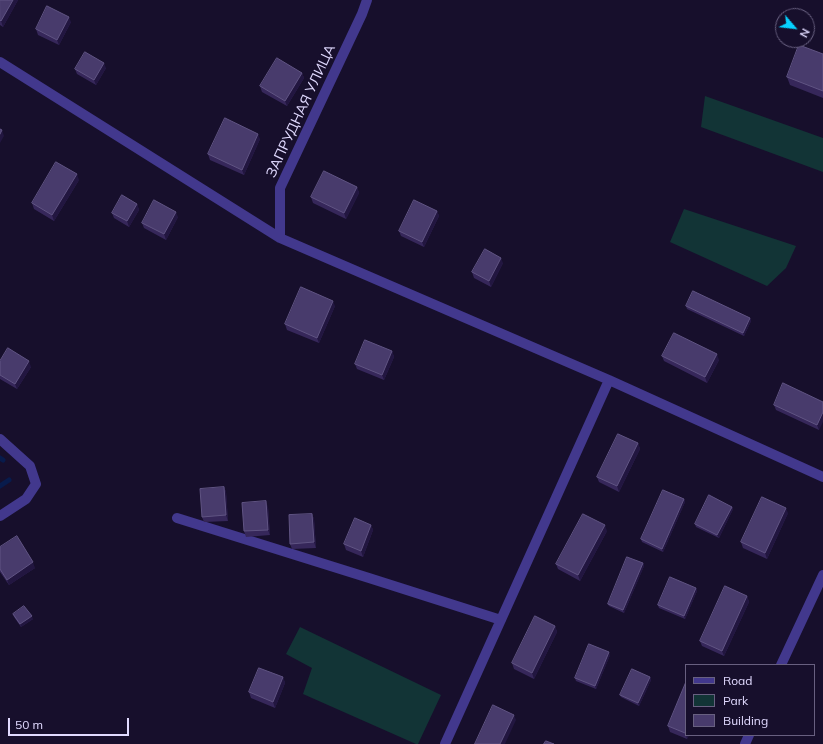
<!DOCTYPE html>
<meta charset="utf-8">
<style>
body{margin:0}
#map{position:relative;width:823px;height:744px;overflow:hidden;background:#170f2c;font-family:Mulish,sans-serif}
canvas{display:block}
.legend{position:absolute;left:685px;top:664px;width:130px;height:72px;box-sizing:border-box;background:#170f2c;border:1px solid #686080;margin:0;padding:5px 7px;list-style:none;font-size:12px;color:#e1daff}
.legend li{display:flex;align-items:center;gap:8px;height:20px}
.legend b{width:20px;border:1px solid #686080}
.north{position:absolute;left:775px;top:8px;width:40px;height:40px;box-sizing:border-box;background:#170f2c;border:1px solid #686080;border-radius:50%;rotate:118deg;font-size:11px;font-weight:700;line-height:16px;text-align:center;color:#e1daff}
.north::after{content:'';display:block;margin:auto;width:14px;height:18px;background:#06d1ff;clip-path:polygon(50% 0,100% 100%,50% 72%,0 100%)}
.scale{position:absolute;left:8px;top:718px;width:121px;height:18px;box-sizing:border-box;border:2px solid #e1daff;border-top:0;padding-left:5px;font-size:12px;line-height:14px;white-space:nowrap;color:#e1daff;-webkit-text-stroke:3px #170f2c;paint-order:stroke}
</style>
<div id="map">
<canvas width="823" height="744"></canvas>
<ul class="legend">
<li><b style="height:5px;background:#42388d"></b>Road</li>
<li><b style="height:11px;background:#123436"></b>Park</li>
<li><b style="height:11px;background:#483b6c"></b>Building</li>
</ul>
<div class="north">N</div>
<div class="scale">50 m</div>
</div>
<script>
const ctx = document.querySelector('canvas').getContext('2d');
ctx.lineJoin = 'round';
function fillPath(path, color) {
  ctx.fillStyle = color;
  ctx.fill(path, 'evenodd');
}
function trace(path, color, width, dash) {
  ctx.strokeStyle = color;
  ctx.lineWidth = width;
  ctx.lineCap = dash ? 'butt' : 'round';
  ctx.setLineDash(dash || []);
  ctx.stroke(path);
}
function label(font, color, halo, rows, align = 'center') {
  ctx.font = font + ' Mulish,sans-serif';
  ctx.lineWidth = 3;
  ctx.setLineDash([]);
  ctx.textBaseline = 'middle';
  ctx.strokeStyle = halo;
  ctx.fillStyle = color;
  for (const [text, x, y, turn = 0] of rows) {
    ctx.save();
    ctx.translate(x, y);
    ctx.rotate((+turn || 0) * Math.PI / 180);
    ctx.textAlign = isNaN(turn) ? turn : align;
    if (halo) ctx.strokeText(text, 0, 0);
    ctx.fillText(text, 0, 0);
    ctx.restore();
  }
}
const green = new Path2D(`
 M705,96L823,138V172L701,127Z
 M684,209L796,246L786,268L767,286L670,242Z
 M300,627L441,695L418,744H416L303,694L312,668L286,654Z`);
const stream = new Path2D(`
 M0,458L3,460
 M0,486L9,480`);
const street = new Path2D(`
 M0,62L280,238L609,380L445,744
 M280,238V188L362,14L367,0
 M609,380L823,477
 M0,439L30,466L36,484L26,499L0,516
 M177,518L369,578L501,620
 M781,665L823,575
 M745,744L749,735`);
const wall = new Path2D(`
 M0,0H18L3,27L0,25Z
 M71,22L59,45L38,35L36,29Z
 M823,54V98L790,85L787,77Z
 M106,68L96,85L77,74L75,69Z
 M302,73L304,78L287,106L262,92L260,86Z
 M260,139L244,175L210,160L208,154Z
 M79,180L54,221L34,209L32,203Z
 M357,187L359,193L346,219L313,203L311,197Z
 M137,204L139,210L129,227L114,218L112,213Z
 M437,211L439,216L424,247L401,236L399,231Z
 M178,217L166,240L144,228L142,223Z
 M503,263L491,287L474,278L472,272Z
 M335,306L319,343L287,330L285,324Z
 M686,306L750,318L751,321L744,336L687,309Z
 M392,351L394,357L384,380L357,369L355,364Z
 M662,356L719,360L707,383L664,361Z
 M0,361L31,367L17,389L0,379Z
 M823,402L819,430L776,410L774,405Z
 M638,443L640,449L619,492L599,482L597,477Z
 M224,487L226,492L228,521L204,522L202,517Z
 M684,499L685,502L663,552L642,542L641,539Z
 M268,507L270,535L246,537L244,531Z
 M732,507L733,509L719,538L696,527L695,524Z
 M788,513L767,559L743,548L741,542Z
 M312,514L314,519L316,548L292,549L290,544Z
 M371,525L373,530L363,557L346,550L344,544Z
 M607,531L580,581L558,569L556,564Z
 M0,547L35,568L9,585L0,572Z
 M643,563L644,566L624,613L609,606L608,604Z
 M696,588L697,591L685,619L659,608L658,605Z
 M747,596L749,602L724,656L702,646L700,641Z
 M13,614L33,619L21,627L14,617Z
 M555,626L557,632L534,679L514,669L512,663Z
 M610,655L596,689L576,681L575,678Z
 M283,677L285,683L275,708L251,698L249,692Z
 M650,677L651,680L639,706L621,697L620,695Z
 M686,682V735H689L687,739L670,732L668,726Z`);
const shadedWall = new Path2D(`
 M13,0H18L3,27L1,21Z
 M69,17L71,22L59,45L57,40Z
 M104,63L106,68L96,85L94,80Z
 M302,73L304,78L287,106L285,101Z
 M2,130L4,136L0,143V134Z
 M258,134L260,139L244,175L242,170Z
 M77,174L79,180L54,221L52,215Z
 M357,187L359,193L346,219L344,213Z
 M137,204L139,210L129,227L127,221Z
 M437,211L439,216L424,247L422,242Z
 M176,212L178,217L166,240L164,234Z
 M501,258L503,263L491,287L489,281Z
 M333,301L335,306L319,343L317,338Z
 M750,318L751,321L744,336L743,333Z
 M392,351L394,357L384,380L382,375Z
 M717,354L719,360L707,383L705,377Z
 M29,361L31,367L17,389L15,384Z
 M823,412V422L819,430L817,425Z
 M638,443L640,449L619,492L617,486Z
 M224,487L226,492L228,521L226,515Z
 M684,499L685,502L663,552L662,549Z
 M266,501L268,507L270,535L268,530Z
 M732,507L733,509L719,538L717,535Z
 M786,508L788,513L767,559L765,553Z
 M312,514L314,519L316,548L314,542Z
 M371,525L373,530L363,557L361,551Z
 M605,525L607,531L580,581L578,575Z
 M33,562L35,568L9,585L7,580Z
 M643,563L644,566L624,613L623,610Z
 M696,588L697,591L685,619L684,616Z
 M747,596L749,602L724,656L722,651Z
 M32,616L33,619L21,627L20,624Z
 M555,626L557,632L534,679L532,673Z
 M609,652L610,655L596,689L595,686Z
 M283,677L285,683L275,708L273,702Z
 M650,677L651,680L639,706L638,703Z
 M514,715L516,720L505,744H500Z
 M686,735H689L687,739Z`);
const building = new Path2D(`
 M0,0H13L1,21L0,20Z
 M47,6L69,17L57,40L36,29Z
 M799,45L823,54V91L787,77Z
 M85,52L104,63L94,80L75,69Z
 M277,58L302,73L285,101L260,86Z
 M225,118L258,134L242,170L208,154Z
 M0,129L2,130L0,134Z
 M56,162L77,174L52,215L32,203Z
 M324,171L357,187L344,213L311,197Z
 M122,195L137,204L127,221L112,213Z
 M154,200L176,212L164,234L142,223Z
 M414,200L437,211L422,242L399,231Z
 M485,249L501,258L489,281L472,272Z
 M301,287L333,301L317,338L285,324Z
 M693,291L750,318L743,333L686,306Z
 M674,333L717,354L705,377L662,356Z
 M365,340L392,351L382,375L355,364Z
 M8,348L29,361L15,384L0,375V361Z
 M783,383L823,402V412L817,425L774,405Z
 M618,434L638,443L617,486L597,477Z
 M224,487L226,515L202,517L200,489Z
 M663,490L684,499L662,549L641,539Z
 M709,495L732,507L717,535L695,524Z
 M762,497L786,508L765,553L741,542Z
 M266,501L268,530L244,531L242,503Z
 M312,514L314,542L290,544L289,515Z
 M583,514L605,525L578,575L556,564Z
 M355,518L371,525L361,551L344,544Z
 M17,536L33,562L7,580L0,569V547Z
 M627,557L643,563L623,610L608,604Z
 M670,577L696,588L684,616L658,605Z
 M725,586L747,596L722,651L700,641Z
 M24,606L32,616L20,624L13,614Z
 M535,616L555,626L532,673L512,663Z
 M589,644L609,652L595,686L575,678Z
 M259,668L283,677L273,702L249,692Z
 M632,669L650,677L638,703L620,695Z
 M686,682V732L685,733L668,726Z
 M493,705L514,715L500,744H475Z
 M546,741L554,744H544Z`);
const streetNames = [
 ["ЗАПРУДНАЯ УЛИЦА",301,111,-65]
];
fillPath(green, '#123436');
trace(stream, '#081b4c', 5);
trace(street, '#42388d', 10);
fillPath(wall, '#36275a');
fillPath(shadedWall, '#221640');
fillPath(building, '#483b6c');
trace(building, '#605483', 1);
label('14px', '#e1daff', '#170f2c', streetNames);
</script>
